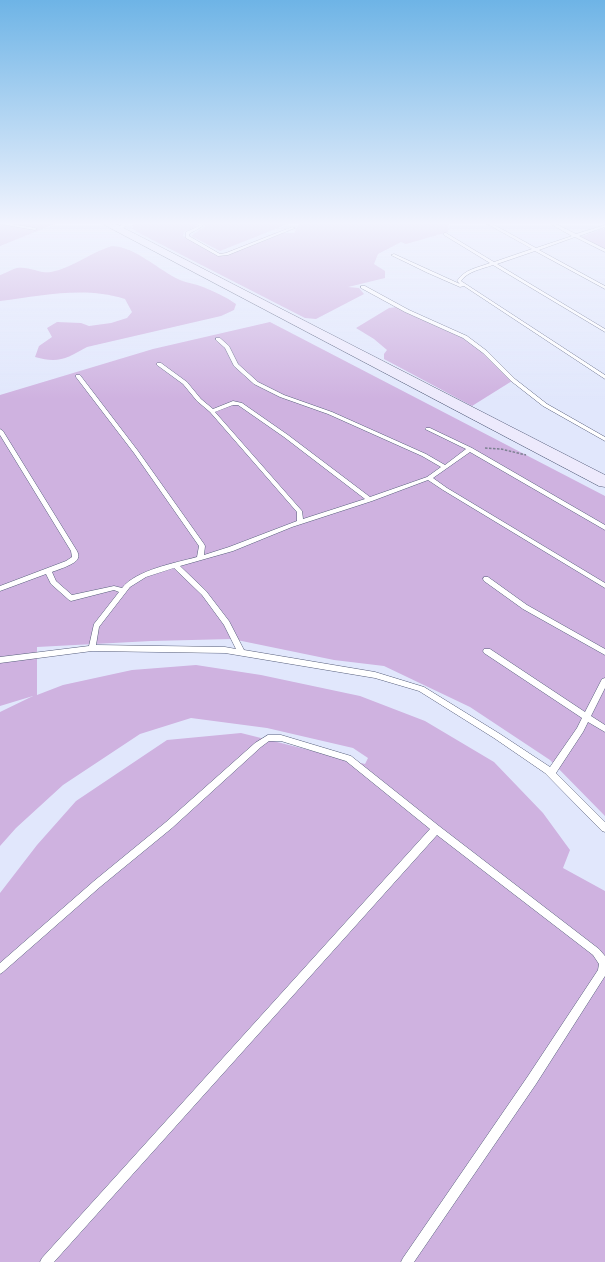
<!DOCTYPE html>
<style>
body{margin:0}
canvas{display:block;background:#e1e7fc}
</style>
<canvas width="605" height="1262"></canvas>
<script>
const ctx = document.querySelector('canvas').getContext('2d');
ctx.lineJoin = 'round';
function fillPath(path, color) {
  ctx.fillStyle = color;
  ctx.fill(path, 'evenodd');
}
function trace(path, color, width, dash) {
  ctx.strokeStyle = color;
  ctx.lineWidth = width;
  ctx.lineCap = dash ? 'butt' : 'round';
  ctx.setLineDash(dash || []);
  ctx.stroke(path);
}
const green = new Path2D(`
 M0,222H60L0,246Z
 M135,222L195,223L197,226L184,232L183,236L218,256L275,233H294L300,222H451L449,223L448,232L406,244L401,242L378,254L374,264L385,271V278L348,287L359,288L364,294L316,319L305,318L137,232L133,229L132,225Z
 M202,222H293L220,251L191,236L205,226Z
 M605,228V250L580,237Z
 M112,246C136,247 158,270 180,280C187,283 196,284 203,287C215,292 226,297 236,304L234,310L221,316L87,347C67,358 59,364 35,357L39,346L52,337L47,328L57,322L81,323L89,326L111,323L127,318L132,312L125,299C83,286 43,296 0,301V275C6,273 12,269 17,268C29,266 41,274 51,272C73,268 91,252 112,246Z
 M397,307L463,338L481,351L512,381L472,406L384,359V354L387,350L374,339L356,328L389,308Z
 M270,322L605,496V816L550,760L470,707L384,666L334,660L232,639L151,641L37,647V695L63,685L132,670L196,665L261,675L360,696L425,721L494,762L543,813L570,850L563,868L605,891V1262H0V893L37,845L76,801L167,740L241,733L365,764L368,758L353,748L267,728L191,718L140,734L63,785L16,828L0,846V712L33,696L0,706V395L153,349Z`);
const path = new Path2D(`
 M485,448L501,449L526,455`);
const service = new Path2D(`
 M0,222L35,228L37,229L35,230L0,224Z
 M125,222H129C126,226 122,230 117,230V228Z
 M195,222H199L203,226L189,234V236L220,254L226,253L292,227L295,228L228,255L218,256L186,238V232L199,226Z
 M484,222H489L536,248L572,236L547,222H552L576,234L605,225V227L579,236L605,249V252L575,237L539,250L605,286V289L535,251L497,264L605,329V332L493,265C482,269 468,271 461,281L605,375V379L464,286L460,287L428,273L391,255L394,254L460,284L457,281C465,269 477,268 490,263L444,235V233H446L494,262L532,249Z
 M361,286H365L409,310L467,336L487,351L515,379L547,404L605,437V441L543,406L511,381L483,353L463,338L405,312L361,288Z
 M216,338H220L229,346L238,364L258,382L284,395L332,412L426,454L445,465L466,449L425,429L426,428H430L472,448L605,525V530L470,452L433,478L447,488L605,583V588L443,490L428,480L372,501L292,527L233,551L180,566L206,591L229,621L244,650L375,672L424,687L500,734L550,767L577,728L582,718L484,653L483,651L484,649H490L585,712L602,679L605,678V688L591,716L605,725V732L588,722L583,732L556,773L605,822V832L602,831L545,773L494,738L419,691L375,678L225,653L92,651L0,663V657L89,646L94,624L119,592L114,590L71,601L69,600L51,584L46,574L0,591V586L66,561L72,557L71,551L0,435V429L3,431L77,551C78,553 79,556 78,558C77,564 57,570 52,572L56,581L72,595L114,586L122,588C136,570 175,563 197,557L199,546L134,453L76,377V375H80L138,451L204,544L205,546L204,555L229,547L297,521V512L210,412L197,401L183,384L157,365V363H161L187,382L201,399L213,409L233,401L242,403L288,435L370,497L427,477L441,467L422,456L328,414L280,397L254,384L234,366L225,348L216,340ZM233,405H238L284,437L365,499L303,519L302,511L215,412ZM174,568L202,595L224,625L236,649L225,647L96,645L99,627L130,587L146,577Z
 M484,577H488L527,605L605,649V655L523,609L484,581L483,579Z
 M268,735H281L351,756L439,826L599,949L605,956V976L536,1084L414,1262H401L403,1258L528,1076L598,970L599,964L593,955L437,835L54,1262H40L42,1258L430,829L346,761L281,741H269L261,747L172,828L100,887L3,972L0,974V963L94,881L166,822L255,743Z`);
const secondary = new Path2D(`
 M99,222H112L605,475V487L599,486Z`);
fillPath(green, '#cfb2e0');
trace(service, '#565e7b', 1);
trace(secondary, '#565e7b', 1);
trace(path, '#7c8191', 1.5, [2.5, 1.5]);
fillPath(service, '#fff');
fillPath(secondary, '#edeafc');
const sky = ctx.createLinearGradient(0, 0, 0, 399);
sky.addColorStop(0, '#6eb4e6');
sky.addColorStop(0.56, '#f2f4fe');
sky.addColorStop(1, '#f2f4fe00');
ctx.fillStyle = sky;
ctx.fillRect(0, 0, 605, 399);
</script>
